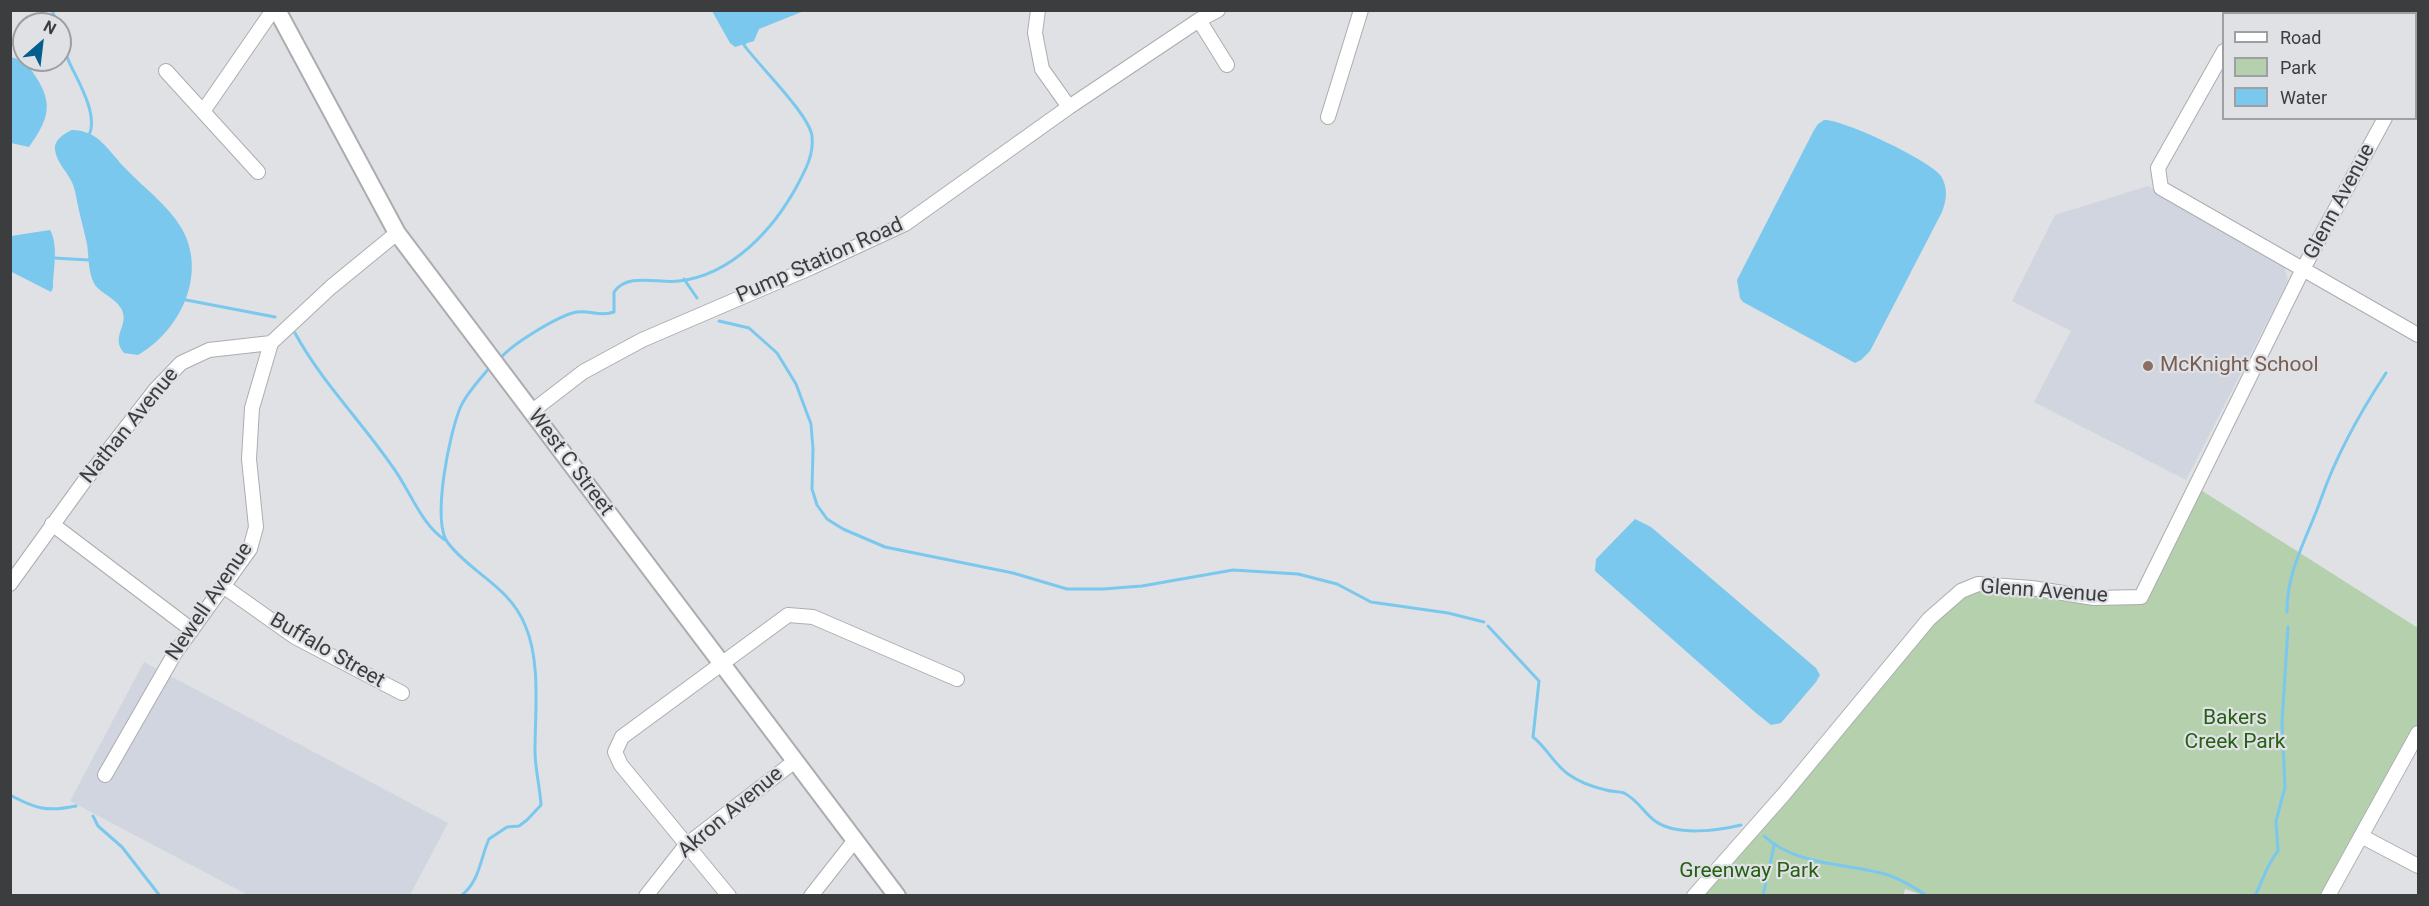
<!DOCTYPE html>
<style>
body{margin:0}
#map{position:relative;width:2429px;height:906px;overflow:hidden;background:#dfe1e4;font-family:Roboto,sans-serif}
canvas{display:block}
.frame{position:absolute;inset:0;border:12px solid #3c3d3e;pointer-events:none}
.legend{position:absolute;left:2222px;top:12px;width:195px;height:108px;box-sizing:border-box;background:#dfe1e4;border:2px solid #9e9fa2;margin:0;padding:8px 10px;list-style:none;font-size:18px;color:#3c3d3e}
.legend li{display:flex;align-items:center;gap:12px;height:30px}
.legend b{width:30px;border:2px solid #9e9fa2}
.north{position:absolute;left:12px;top:12px;width:60px;height:60px;box-sizing:border-box;background:#dfe1e4;border:2px solid #9e9fa2;border-radius:50%;rotate:28deg;font-size:16px;font-weight:700;line-height:24px;text-align:center;color:#3c3d3e}
.north::after{content:'';display:block;margin:auto;width:21px;height:27px;background:#035d8e;clip-path:polygon(50% 0,100% 100%,50% 72%,0 100%)}
</style>
<div id="map">
<canvas width="2429" height="906"></canvas>
<div class="frame"></div>
<ul class="legend">
<li><b style="height:8px;background:#fff"></b>Road</li>
<li><b style="height:16px;background:#b4d0ad"></b>Park</li>
<li><b style="height:16px;background:#7bc8ee"></b>Water</li>
</ul>
<div class="north">N</div>
</div>
<script>
const ctx = document.querySelector('canvas').getContext('2d');
ctx.lineJoin = 'round';
function fillPath(path, color) {
  ctx.fillStyle = color;
  ctx.fill(path, 'evenodd');
}
function trace(path, color, width, dash) {
  ctx.strokeStyle = color;
  ctx.lineWidth = width;
  ctx.lineCap = dash ? 'butt' : 'round';
  ctx.setLineDash(dash || []);
  ctx.stroke(path);
}
function label(font, color, halo, rows, align = 'center') {
  ctx.font = font + ' Roboto,sans-serif';
  ctx.lineWidth = 4.5;
  ctx.setLineDash([]);
  ctx.textBaseline = 'middle';
  ctx.strokeStyle = halo;
  ctx.fillStyle = color;
  for (const [text, x, y, turn = 0] of rows) {
    ctx.save();
    ctx.translate(x, y);
    ctx.rotate((+turn || 0) * Math.PI / 180);
    ctx.textAlign = isNaN(turn) ? turn : align;
    if (halo) ctx.strokeText(text, 0, 0);
    ctx.fillText(text, 0, 0);
    ctx.restore();
  }
}
const built = new Path2D(`
 M2148,186L2284,265L2288,281L2186,480L2034,402L2071,331L2012,301L2055,215Z
 M144,662L448,823L410,895H248L70,801Z`);
const green = new Path2D(`
 M2196,487L2418,628V735L2329,895L1926,896L1905,889L1903,896H1694L1929,619L1978,584L2141,597Z`);
const water = new Path2D(`
 M712,11H804L759,29L754,41L735,47L730,43Z
 M10,57C23,59 29,66 36,77C54,105 48,120 29,147L11,143Z
 M1824,120C1843,119 1931,161 1941,176C1948,188 1947,199 1942,212L1870,351L1861,360L1855,363L1743,302L1740,298L1737,280L1814,130L1818,124Z
 M72,130C99,130 109,152 126,169C144,188 169,206 182,229C208,275 179,332 138,355L124,353C110,336 129,327 122,310C117,299 102,294 95,285C88,274 89,257 87,244C83,226 78,209 75,191C72,175 56,164 55,149C54,140 65,133 72,130Z
 M50,230C59,246 53,270 53,288L51,292L10,271L11,236Z
 M1635,519L1651,527L1816,668L1820,675L1816,682L1781,723L1771,725L1756,713L1595,571L1596,559Z`);
const stream = new Path2D(`
 M52,10L57,24
 M60,31C64,42 65,54 70,64C78,81 100,117 88,137
 M54,258L89,260L92,262
 M684,279L697,298
 M181,299L275,317
 M719,321L749,328L777,353L796,384L811,424L813,449L812,489L817,505L827,519L843,529L885,547L1013,573L1067,589H1103L1142,586L1233,570L1298,574L1337,584L1371,602L1448,613L1484,622
 M295,333C321,381 361,421 392,466C410,490 420,523 445,540
 M499,360C510,345 559,315 577,312C590,310 600,317 614,312V292C628,272 658,284 679,281C732,275 774,229 798,184C806,169 814,154 812,136C809,114 759,66 744,45L745,42
 M2287,612C2286,572 2308,536 2321,499C2336,456 2361,411 2386,373
 M1488,626L1539,681L1533,737C1546,747 1554,764 1568,774C1579,782 1593,787 1606,790C1612,792 1618,791 1624,793C1638,800 1644,813 1655,821C1676,836 1717,831 1741,825
 M10,795C36,809 47,812 76,806
 M93,816L98,826L122,847L160,896
 M1764,836C1795,865 1842,863 1881,873C1897,877 1914,887 1927,896
 M461,896C480,881 480,859 489,839L507,827L519,826L527,820L541,805C540,787 535,769 535,751C535,712 541,661 525,625C509,586 472,574 448,543C431,521 450,430 461,406C468,391 481,378 491,366
 M1763,896L1774,846
 M2255,896C2263,880 2267,864 2278,851L2276,821L2285,787L2282,723L2288,627`);
const minor = new Path2D(`
 M1038,10L1035,33L1042,69L1069,107
 M2244,14L2246,10
 M1199,20L1227,65
 M2224,51L2158,168L2161,188L2418,335
 M2416,61L2418,56
 M166,71L258,172
 M204,110L273,10
 M1328,117L1361,10
 M531,412L583,372L642,340L810,268L905,224L1069,107L1199,20L1218,10
 M52,524L192,630
 M10,584L83,483L156,389L181,363L209,350L271,343L331,287L397,233
 M223,586L295,637L402,693
 M105,775L175,653L250,549L256,527L249,459L252,408L271,343
 M2361,836L2418,866
 M646,896L686,845L795,761
 M729,896L621,765L615,752L622,737L788,615L813,617L957,679
 M811,896L855,840
 M1694,896L1784,794L1929,619L1961,591L1978,584L2032,588L2094,598L2141,597L2303,269L2385,118
 M2328,896L2418,733`);
const major = new Path2D(`
 M277,10L397,233L897,896`);
const markers = [
 [2148,366,6,"#8d6e63"]
];
const streetNames = [
 ["Glenn Avenue",2340,202,-62],
 ["Pump Station Road",820,261,-24],
 ["Nathan Avenue",130,426,-51],
 ["West C Street",570,463,53],
 ["Glenn Avenue",2044,592,4],
 ["Newell Avenue",210,602,-56],
 ["Buffalo Street",327,651,30],
 ["Akron Avenue",731,813,-40]
];
const educationNames = [
 ["McKnight School",2160,366]
];
const parkNames = [
 ["Bakers",2235,719],
 ["Creek Park",2235,743],
 ["Greenway Park",1749,872]
];
fillPath(built, '#d0d5df');
fillPath(green, '#b4d0ad');
fillPath(water, '#7bc8ee');
trace(stream, '#7bc8ee', 3);
trace(minor, '#abadb0', 16);
trace(major, '#abadb0', 20);
trace(minor, '#fff', 14);
trace(major, '#fff', 16);
for (const [x, y, r, color] of markers) {
  const dot = new Path2D();
  dot.arc(x, y, r, 0, 2 * Math.PI);
  ctx.fillStyle = color;
  ctx.fill(dot);
  trace(dot, '#dfe1e4', 2);
}
label('21px', '#3c3d3e', '#dfe1e4', streetNames);
label('21px', '#785e54', '#dfe1e4', educationNames, 'left');
label('21px', '#266013', '#dfe1e4', parkNames);
</script>
